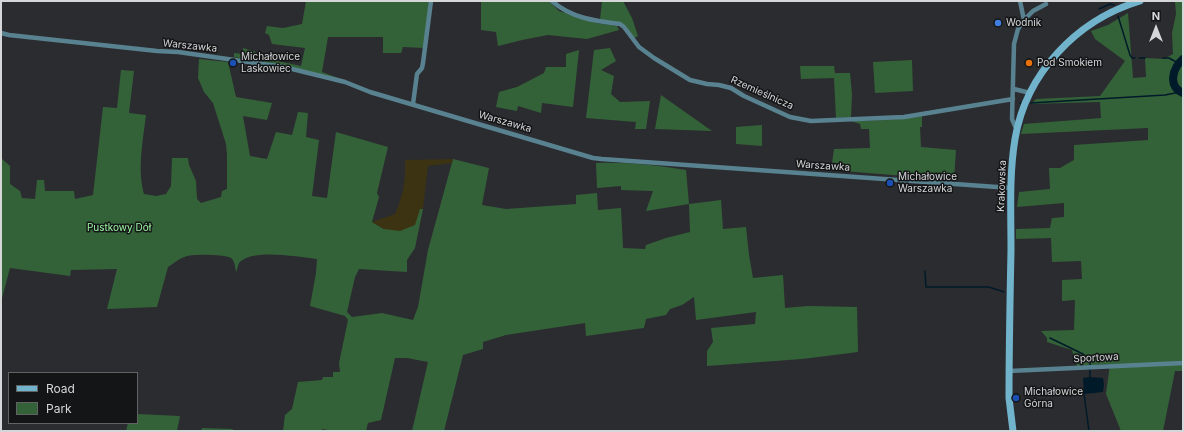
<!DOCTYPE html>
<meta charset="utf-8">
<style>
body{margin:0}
#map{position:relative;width:1184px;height:432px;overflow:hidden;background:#2b2c30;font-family:Inter,sans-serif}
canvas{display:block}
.frame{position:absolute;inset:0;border:2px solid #d5d6d8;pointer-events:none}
.legend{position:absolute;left:8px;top:372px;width:130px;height:52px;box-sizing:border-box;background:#141516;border:1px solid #616264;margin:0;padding:5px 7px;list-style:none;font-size:12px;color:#d5d6d8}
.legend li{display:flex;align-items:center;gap:8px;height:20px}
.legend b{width:20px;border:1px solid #616264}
.north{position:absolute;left:1136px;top:8px;width:40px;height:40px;-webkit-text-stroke:3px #141516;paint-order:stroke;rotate:0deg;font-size:11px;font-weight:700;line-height:16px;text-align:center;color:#d5d6d8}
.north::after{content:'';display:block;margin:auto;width:14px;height:18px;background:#d5d6d8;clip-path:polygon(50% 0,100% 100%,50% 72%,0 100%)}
</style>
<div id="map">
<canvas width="1184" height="432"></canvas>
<div class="frame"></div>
<ul class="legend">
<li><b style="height:5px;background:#70b3cb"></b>Road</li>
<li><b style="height:11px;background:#346238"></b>Park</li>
</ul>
<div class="north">N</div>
</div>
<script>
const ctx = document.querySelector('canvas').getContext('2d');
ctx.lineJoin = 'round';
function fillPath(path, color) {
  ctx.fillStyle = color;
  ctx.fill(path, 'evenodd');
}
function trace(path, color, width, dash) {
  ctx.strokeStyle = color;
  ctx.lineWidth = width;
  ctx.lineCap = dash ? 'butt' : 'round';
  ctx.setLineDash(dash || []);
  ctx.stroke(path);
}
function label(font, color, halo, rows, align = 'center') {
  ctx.font = font + ' Inter,sans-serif';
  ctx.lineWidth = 3;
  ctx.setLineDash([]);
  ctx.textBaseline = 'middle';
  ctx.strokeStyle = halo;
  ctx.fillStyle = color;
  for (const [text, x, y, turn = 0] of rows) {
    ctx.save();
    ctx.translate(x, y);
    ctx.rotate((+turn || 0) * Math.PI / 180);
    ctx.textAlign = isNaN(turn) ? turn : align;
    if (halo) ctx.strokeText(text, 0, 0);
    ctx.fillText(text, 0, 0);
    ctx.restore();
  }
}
const green = new Path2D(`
 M306,1H429L424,48L403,47L401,53H383V37H328L322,72L352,83C313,72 274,63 234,57V53L243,54V48L256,52L257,56L271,55L278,61L301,66L305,48L272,44L269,35L265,33L267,26L283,28L302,24Z
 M481,1H549L559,11L596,23L617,26L619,30L587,39L548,35L522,40L498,46L496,32L481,30Z
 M602,1H623L632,18L638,36L634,38L624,26L600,20Z
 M1175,1H1183V371H1175L1163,431H1121L1106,394L1110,364L1077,366L1072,350L1047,342V338L1041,331L1074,330L1075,300L1062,301V280L1082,279L1081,261L1052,262L1051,238L1016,239V229L1050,228L1052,218L1064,217V203L1017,207L1019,192L1050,189L1049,168H1060L1074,160V145L1148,140V128L1021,134L1024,124L1101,118L1100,102L1031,104L1036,99L1100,96L1125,61L1095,39L1091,31L1108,25L1128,13L1133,78L1146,77L1145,58L1164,59L1173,54L1172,33L1176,14Z
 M610,48L616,61L601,70L614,76L611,94L620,102L650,101L646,129H635L636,122L586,118L594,50Z
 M579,50L573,107L542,103L541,113L518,106L517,111L496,107L499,92L517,87L544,73L546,67H566V54Z
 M199,59L228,62L236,97L272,103L267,120L243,116L250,156L267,159L276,132L292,135L298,112L308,113L306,137L319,140L312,196L327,198L336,132L388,147L377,193L379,197L372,222L384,229L420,209H423L415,248L407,260V272L359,269L355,277L347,312L352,317L382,313L413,320L418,307L428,250L453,159L489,168L482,205L506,209L576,204V195L597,193L598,210L621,208L623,248L645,249L646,245L666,238L690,232L689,204L646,211L653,191L621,190V186L597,188L596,163C627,162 656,165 686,170L689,204L721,200L723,229L746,227L749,255L753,278L783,275L785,308L808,306L857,307L858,352L802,359L707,366V351L713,342L711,328L755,324L756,312L696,320L694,297L682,305L670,309L666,315L646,319L644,328L586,336L585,323L506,335L483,342V349L463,355L444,431H412L428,362L407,358H395L381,420L368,423L366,431H335L322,429V431H283L285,415L292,409L298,382L322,380L323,377H333V372H340L339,363L348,320L345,316L310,306L316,273L317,259C299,257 251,248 239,263C238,265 237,270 236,272C235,267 235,261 231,258C225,254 194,254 187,256C180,258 174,263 168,267L157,307L107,309L117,269L71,270L70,276L10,268L1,302V158L10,166V184L20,191L22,198L35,199L37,180H44L45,191H74L75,199L93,195L103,107L117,108L121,70L134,71L129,113L146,115C143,140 137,170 144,194L156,196L166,194L171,186L172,158H188L189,165L196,181L197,199L201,203L221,197L222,191L227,189V155L226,144L213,103L204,92L198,78Z
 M912,60L913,91L875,93L873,62Z
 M800,66H834L835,73H850L852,94L851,117L836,118L834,78L801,79Z
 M661,95L712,131L655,129Z
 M922,116V127H920L921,147L956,150L954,180L831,170L834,149L870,148L869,129H861L860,124L851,121L888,120Z
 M762,125V146L736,144V127Z
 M137,414L180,416L177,431H126L128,423H137Z
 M202,428L233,429L232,431H201Z`);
const sand = new Path2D(`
 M453,159L452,163L428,166L423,209H420L415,225L400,231L384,229L372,222L395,214C403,196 406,179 405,160Z`);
const water = new Path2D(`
 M1090,377L1103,378L1104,385L1103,392L1084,394L1083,378Z`);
const stream = new Path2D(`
 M1099,9L1110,4L1114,5
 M1118,16L1130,55L1132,58H1135
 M1139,58H1145
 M1163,58H1169L1178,63
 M1020,103H1021
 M1031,103L1165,95L1180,92
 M925,271L926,287H989L1004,292
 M1050,338L1083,354L1090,361V377
 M1084,394L1089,431`);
const river = new Path2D(`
 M1183,59C1173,68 1167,86 1183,93`);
const street = new Path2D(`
 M552,1C571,18 595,21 620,24L624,27L639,47L654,58L690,80L707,84L719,85L731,88L744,96L790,117L811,121L904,117L1013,99
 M1020,1L1024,20
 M1,33L9,35L157,51L178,52L284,67L345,82L370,92L593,158L602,159L1011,188
 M1014,89L1030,93
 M413,104L417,74L422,68L423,63L431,1
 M1018,127L1015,126L1012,119L1014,44L1018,29L1024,20L1033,11L1046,4
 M1009,371L1183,363`);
const secondary = new Path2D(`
 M1013,431L1009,398C1009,349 1010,300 1011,250C1011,213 1009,175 1015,139C1026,73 1077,20 1140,1`);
const markers = [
 [998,23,4,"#3f7fe0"],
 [233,63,4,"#1a4fb4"],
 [1029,63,4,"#e8710a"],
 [890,183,4,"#1a4fb4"],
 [1016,398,4,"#1a4fb4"]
];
const poiNames = [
 ["Wodnik",1006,23],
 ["Michałowice",241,57],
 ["Laskowiec",241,69],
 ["Pod Smokiem",1037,63],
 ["Michałowice",898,177],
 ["Warszawka",898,189],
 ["Michałowice",1024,392],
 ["Górna",1024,404]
];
const streetNames = [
 ["Warszawka",190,46,6],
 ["Rzemieślnicza",762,93,24],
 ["Warszawka",505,122,16],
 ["Warszawka",823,166,4],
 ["Krakowska",1002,186,-88],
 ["Sportowa",1096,358,-3]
];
const parkNames = [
 ["Pustkowy Dół",119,228]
];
fillPath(green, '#346238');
fillPath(sand, '#3c3313');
fillPath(water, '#001a29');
trace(stream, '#001a29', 1.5);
trace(river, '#001a29', 8);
trace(street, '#598291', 4.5);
trace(secondary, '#70b3cb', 7);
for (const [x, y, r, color] of markers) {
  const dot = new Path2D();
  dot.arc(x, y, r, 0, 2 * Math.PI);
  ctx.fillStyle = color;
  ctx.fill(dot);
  trace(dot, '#141516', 1.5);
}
label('10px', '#d5d6d8', '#141516', poiNames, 'left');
label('10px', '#d5d6d8', '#141516', streetNames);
label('10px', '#9bf5a2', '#141516', parkNames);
</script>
